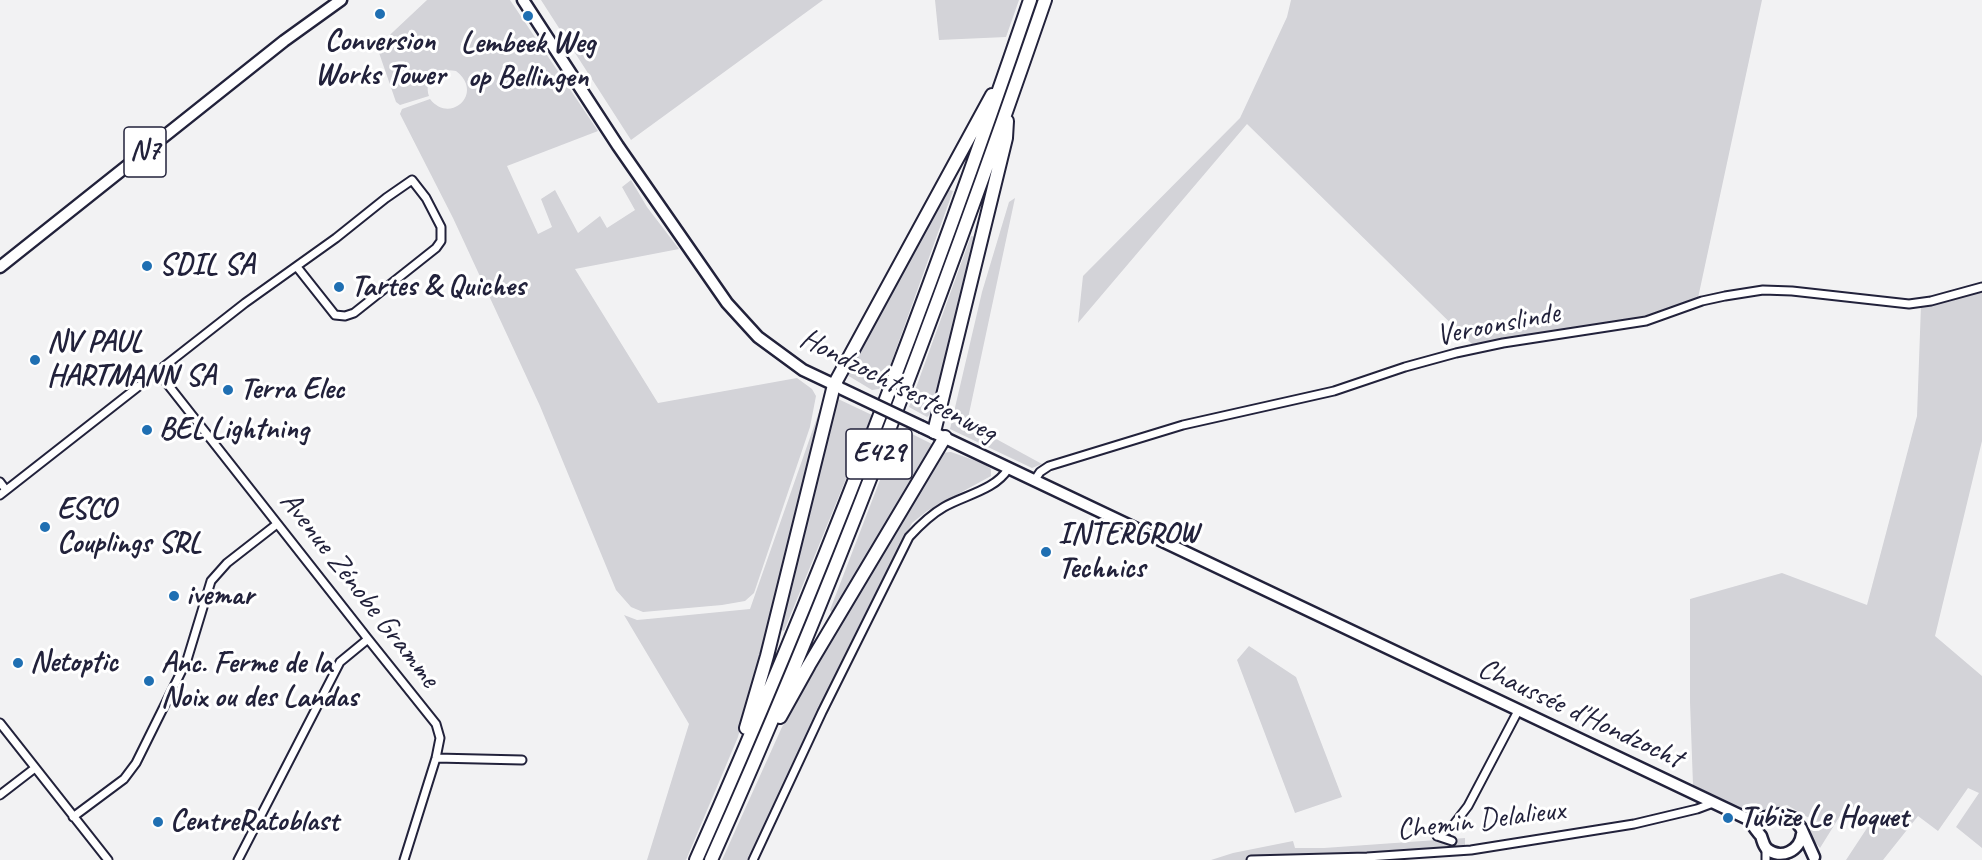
<!DOCTYPE html>
<meta charset="utf-8">
<style>
body{margin:0}
canvas{display:block;background:#f2f2f3}
</style>
<canvas width="1982" height="860"></canvas>
<script>
const ctx = document.querySelector('canvas').getContext('2d');
ctx.lineJoin = 'round';
function fillPath(path, color) {
  ctx.fillStyle = color;
  ctx.fill(path, 'evenodd');
}
function trace(path, color, width, dash) {
  ctx.strokeStyle = color;
  ctx.lineWidth = width;
  ctx.lineCap = dash ? 'butt' : 'round';
  ctx.setLineDash(dash || []);
  ctx.stroke(path);
}
function label(font, color, halo, rows, align = 'center') {
  ctx.font = font + ' Caveat,sans-serif';
  ctx.lineWidth = 6;
  ctx.setLineDash([]);
  ctx.textBaseline = 'middle';
  ctx.strokeStyle = halo;
  ctx.fillStyle = color;
  for (const [text, x, y, turn = 0] of rows) {
    ctx.save();
    ctx.translate(x, y);
    ctx.rotate((+turn || 0) * Math.PI / 180);
    ctx.textAlign = isNaN(turn) ? turn : align;
    if (halo) ctx.strokeText(text, 0, 0);
    ctx.fillText(text, 0, 0);
    ctx.restore();
  }
}
const green = new Path2D(`
 M427,0H510L598,131L507,166L538,234L552,227L541,199L555,190L578,233L600,216L607,228L635,210L622,187L631,180L647,207L679,249L575,269L658,403L797,378L812,389L816,396L810,427L754,593L745,601L722,605L643,612L631,607L616,590L540,406L453,218L400,114L402,109L430,99C450,125 485,93 456,71C439,67 423,77 429,96L400,105L396,102L377,47Z
 M541,0H823L631,140Z
 M935,0H1019L1006,37L939,40Z
 M1291,0H1762L1698,298L1652,315L1473,345L1247,124L1078,323L1083,276L1240,118L1287,17Z
 M947,189L953,191L885,380L879,389L872,390L847,375L848,368Z
 M1015,198L967,423L1042,464L1032,468L950,429L982,292L1009,202Z
 M971,236L976,237L934,411L927,417L909,407Z
 M1982,290V441L1935,636L1982,676V848L1956,827L1979,793L1968,788L1938,831L1918,816L1883,860H1846L1871,822L1848,803L1820,848L1812,838L1809,818L1787,805L1751,812L1693,785L1690,702V599L1782,573L1867,605L1917,416L1921,305Z
 M836,398L872,415L784,631L778,628Z
 M820,409L824,410L738,737L686,860H647L689,724L624,615L637,620L648,619L750,609Z
 M900,428L934,445L834,616L830,610Z
 M951,452L982,463L991,469V476L927,511L912,523L748,860H722L782,727L940,453Z
 M1249,646L1296,677L1342,797L1295,813L1237,660Z
 M1465,838V847L1354,855L1265,856L1247,860H1211L1233,853L1293,841L1295,848H1324Z`);
const minor = new Path2D(`
 M158,372L368,639L436,724L440,738L436,758L404,860
 M1034,481L1040,472L1049,466L1183,425L1334,391L1405,367L1456,353L1503,343L1646,321L1702,301L1725,296L1763,290L1792,291L1909,304L1931,301L1982,287
 M0,482L6,490
 M0,495L245,303L336,238L386,198L412,180L426,198L441,227V241L436,248L354,313L345,316L335,315L297,267
 M0,723L108,860
 M436,758L522,760
 M0,795L35,768
 M73,817L124,779L136,763L187,660L211,581L227,563L277,524
 M1437,836L1451,828L1468,806L1518,711
 M1437,836L1452,841
 M1766,847V860
 M238,860L340,662L368,639
 M753,860L822,712L909,537C920,525 930,515 944,507C965,495 995,490 1008,469
 M1251,860L1367,857L1471,850L1634,824L1697,809L1713,803`);
const secondary = new Path2D(`
 M523,0L618,146L727,303L758,337L803,370L839,387
 M922,427L1750,820
 M1750,820L1781,814L1793,818L1801,828L1814,857
 M1750,820C1753,827 1757,831 1761,836C1763,841 1763,845 1767,849C1781,860 1800,851 1802,834`);
const primary = new Path2D(`
 M0,267L284,41L341,0`);
const motorway = new Path2D(`
 M934,432L1006,138L1007,121
 M780,717L809,665L945,437
 M746,728L767,656L834,385L992,95
 M696,860C821,579 931,291 1030,0
 M711,860C837,579 945,291 1045,0`);
const secondaryBridge = new Path2D(`
 M842,389L922,427`);
const markers = [
 [380,14,6,"#1f6fb2"],
 [528,16,6,"#1f6fb2"],
 [147,266,6,"#1f6fb2"],
 [339,287,6,"#1f6fb2"],
 [35,360,6,"#1f6fb2"],
 [228,390,6,"#1f6fb2"],
 [147,430,6,"#1f6fb2"],
 [45,527,6,"#1f6fb2"],
 [1046,552,6,"#1f6fb2"],
 [174,596,6,"#1f6fb2"],
 [18,663,6,"#1f6fb2"],
 [149,681,6,"#1f6fb2"],
 [1728,818,6,"#1f6fb2"],
 [158,822,6,"#1f6fb2"]
];
const shields = [
 [145,152,42],
 [879,454,66]
];
const shieldNames = [
 ["N7",145,152],
 ["E429",879,454]
];
const poiNames = [
 ["Conversion",380,42,"center"],
 ["Works Tower",380,76,"center"],
 ["Lembeek Weg",528,44,"center"],
 ["op Bellingen",528,78,"center"],
 ["SDIL SA",159,266],
 ["Tartes & Quiches",351,287],
 ["NV PAUL",47,343],
 ["HARTMANN SA",47,377],
 ["Terra Elec",240,390],
 ["BEL Lightning",159,430],
 ["ESCO",57,510],
 ["Couplings SRL",57,544],
 ["INTERGROW",1058,535],
 ["Technics",1058,569],
 ["ivemar",186,596],
 ["Netoptic",30,663],
 ["Anc. Ferme de la",161,664],
 ["Noix ou des Landas",161,698],
 ["Tubize Le Hoquet",1740,818],
 ["CentreRatoblast",170,822]
];
const streetNames = [
 ["Veroonslinde",1498,325,-11],
 ["Hondzochtsesteenweg",898,386,27],
 ["Avenue Zénobe Gramme",359,590,52],
 ["Chaussée d'Hondzocht",1580,714,25],
 ["Chemin Delalieux",1481,821,-7]
];
fillPath(green, '#d3d3d8');
trace(minor, '#22223b', 11);
trace(secondary, '#22223b', 15);
trace(primary, '#22223b', 15);
trace(motorway, '#22223b', 16);
trace(minor, '#fff', 7);
trace(secondary, '#fff', 10);
trace(primary, '#fff', 10);
trace(motorway, '#fff', 12);
trace(secondaryBridge, '#22223b', 15, []);
trace(secondaryBridge, '#fff', 10);
for (const [x, y, r, color] of markers) {
  const dot = new Path2D();
  dot.arc(x, y, r, 0, 2 * Math.PI);
  ctx.fillStyle = color;
  ctx.fill(dot);
  trace(dot, '#fff', 2);
}
for (const [x, y, w] of shields) {
  const box = new Path2D();
  box.roundRect(x - w / 2, y - 25, w, 50, 4.5);
  ctx.fillStyle = '#fff';
  ctx.fill(box);
  trace(box, '#22223b', 1.5);
}
label('bold 28px', '#22223b', null, shieldNames);
label('bold 30px', '#22223b', '#fff', poiNames, 'left');
label('30px', '#22223b', '#fff', streetNames);
</script>
